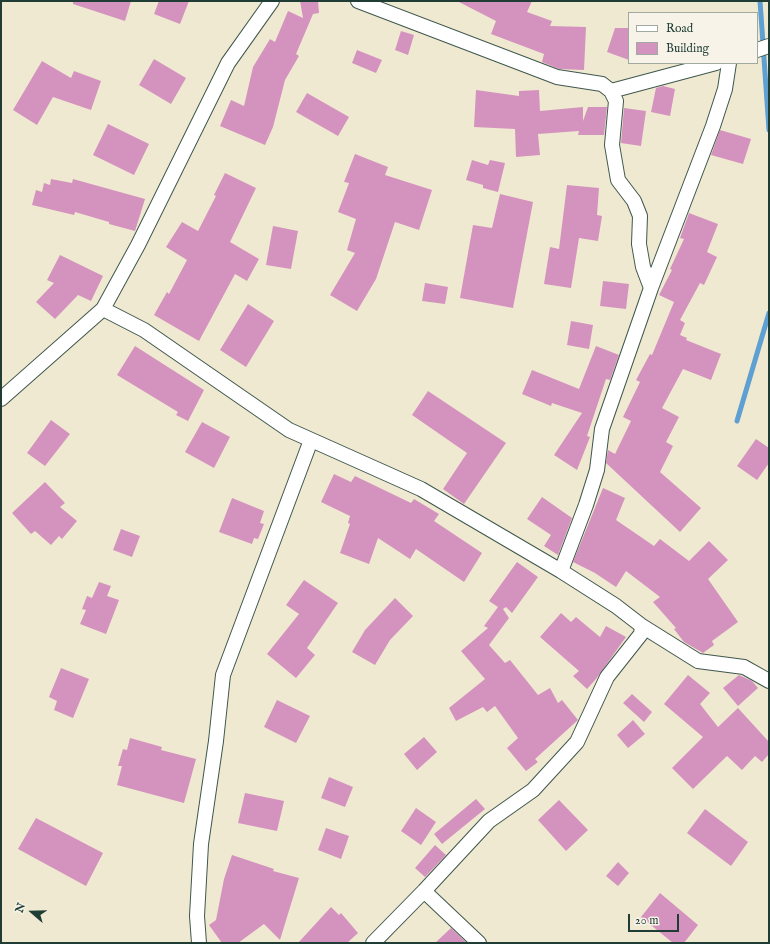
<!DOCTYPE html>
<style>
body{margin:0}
#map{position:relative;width:770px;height:944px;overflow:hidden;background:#f0e9d1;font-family:"IM FELL English",serif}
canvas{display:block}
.frame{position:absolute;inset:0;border:2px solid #1f3d34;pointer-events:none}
.legend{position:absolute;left:628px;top:12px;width:130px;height:52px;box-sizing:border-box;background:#f7f3e8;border:1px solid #a1aaa0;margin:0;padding:5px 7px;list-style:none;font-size:12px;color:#1f3d34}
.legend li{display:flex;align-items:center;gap:8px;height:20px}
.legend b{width:20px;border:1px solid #a1aaa0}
.north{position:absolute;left:12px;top:892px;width:40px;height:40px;-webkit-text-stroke:3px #f7f3e8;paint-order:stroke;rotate:290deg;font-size:11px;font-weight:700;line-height:16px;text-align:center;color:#1f3d34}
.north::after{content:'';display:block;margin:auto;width:14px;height:18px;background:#1f3d34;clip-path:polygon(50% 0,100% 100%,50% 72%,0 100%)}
.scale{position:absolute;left:628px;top:914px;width:51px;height:18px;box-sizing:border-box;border:2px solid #1f3d34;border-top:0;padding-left:5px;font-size:12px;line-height:14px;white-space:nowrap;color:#1f3d34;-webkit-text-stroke:3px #f7f3e8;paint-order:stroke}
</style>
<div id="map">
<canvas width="770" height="944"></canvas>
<div class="frame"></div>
<ul class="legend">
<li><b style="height:5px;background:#fff"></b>Road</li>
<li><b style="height:11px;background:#d493be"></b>Building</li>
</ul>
<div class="north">N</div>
<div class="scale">20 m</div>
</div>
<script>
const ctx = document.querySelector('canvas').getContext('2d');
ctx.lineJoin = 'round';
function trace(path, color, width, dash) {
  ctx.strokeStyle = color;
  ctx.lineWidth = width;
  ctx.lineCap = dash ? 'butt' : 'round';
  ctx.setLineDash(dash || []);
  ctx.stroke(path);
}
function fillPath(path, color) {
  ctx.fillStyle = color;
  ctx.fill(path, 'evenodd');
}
const stream = new Path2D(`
 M760,1L769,130
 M737,421L769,313`);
const building = new Path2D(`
 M73,1H131L125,21L73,4Z
 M159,1H189L180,24L154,14Z
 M300,1H318L319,13L313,14L296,54L299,56L285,80L273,127L265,145L220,126L231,100L244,106L253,67L270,39L275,42L288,11L303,18Z
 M457,1H532L527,12L552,21L550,26L586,27L584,70L559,69L542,62L544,54L491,34L496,21Z
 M615,28H629V60L607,52Z
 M401,31L414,35L408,55L395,50Z
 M357,50L382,60L376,73L352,63Z
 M154,59L186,78L171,104L139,85Z
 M42,61L71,78L74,71L101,81L91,110L53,97L37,125L13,110Z
 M663,86L675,89L670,116L651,112L656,88Z
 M476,90L519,96V91L539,90L540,111L583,107V121L588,107H607L604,135H578L579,131L538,134L540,155L516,157L515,129L474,127Z
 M307,93L349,117L338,136L296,112Z
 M624,108L646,111L641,146L621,143Z
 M108,124L149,144L134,175L93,155Z
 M720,130L751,139L743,164L711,155Z
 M355,154L388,167L385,175L432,190L419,230L395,222L376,279L357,311L330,295L355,253L347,250L356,219L338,212L349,183L344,182Z
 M472,160L488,165L490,160L505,163L498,192L483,188V185L466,180Z
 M225,173L256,188L230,242L259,259L247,281L235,274L199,341L154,315L167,292L169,294L187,260L166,247L182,222L198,231L216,196L214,195Z
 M51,179L72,183L73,179L145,199L135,231L109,224V222L75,212L74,215L32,205L36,190L42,192L44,183L50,185Z
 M567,185L599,188L597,215L602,216L598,241L579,238L571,288L544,284L550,247L559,249Z
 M500,194L533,202L513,308L460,298L473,225L492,228Z
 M689,213L718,224L707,252L717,257L704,285L700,283L680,320L685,323L680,335L687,338L686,340L721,354L711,380L683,369L662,408L679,417L666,442L673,446L660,472L701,508L680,532L606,463L608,450L615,454L631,421L623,417L640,382L636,380L650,354L652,355L674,302L659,295L672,270L670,269L684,239L680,238Z
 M273,226L298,231L291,269L266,265Z
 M60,255L103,276L91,301L78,295L55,319L36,302L54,283L47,280Z
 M603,281L629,284L626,309L600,306Z
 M425,283L448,287L445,304L422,301Z
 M248,304L274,321L246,367L220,350Z
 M571,321L593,325L589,349L567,345Z
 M135,346L204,390L188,421L176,415L178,412L117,375Z
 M596,346L619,355L610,380L606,379L587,436L590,437L577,470L554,455L582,413L552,403L551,406L522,394L532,370L579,389Z
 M428,391L506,443L464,504L443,489L467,453L412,415Z
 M51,420L70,434L45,466L27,453Z
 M202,422L230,437L214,468L185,452Z
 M756,439L769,448V463L757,480L737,466Z
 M334,474L351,482L355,476L411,503L414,499L439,514L434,521L482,553L464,582L416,549L410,559L378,538L369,564L340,553L350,524L348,523L350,516L321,502Z
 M45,482L65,503L60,507L77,521L62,539L59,536L51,545L35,531L31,534L12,513Z
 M603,488L625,498L616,520L654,546L660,539L689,561L709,541L728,560L708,579L738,622L712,641L714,645L703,653L684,642L674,629L676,628L653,602L660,597L626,571L616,587L595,573L573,562Z
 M542,497L572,518L558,555L544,546L551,535L527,519Z
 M232,498L264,511L260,523L264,524L258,539L254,538L252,544L219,532Z
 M121,529L140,536L132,557L113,550Z
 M517,562L538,577L512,613L506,607L503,609L509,618L489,645L505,663L510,660L538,695L550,688L558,703L562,700L578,720L535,759L538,762L526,771L507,748L518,738L495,706L487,712L483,707L456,721L449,708L485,679L461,651L488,628L484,626L498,607L489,601Z
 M304,580L338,603L307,648L315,655L296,678L267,654L299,614L286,605Z
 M99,582L111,586L107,596L119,600L106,634L80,624L86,610L82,609L87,596L92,598Z
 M395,598L413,616L390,640L375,665L352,652L365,630Z
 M561,613L571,622L576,617L600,637L606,626L626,637L596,679L587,689L573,676L579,671L540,637Z
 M61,668L89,679L73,718L54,710L57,701L49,697Z
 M688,675L710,693L700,704L718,727L738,708L769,742V754L762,762L755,756L742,770L727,756L693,789L672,768L703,737L664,704Z
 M739,675L752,681L758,688L738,706L723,688Z
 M632,694L652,712L644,722L623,703Z
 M277,700L310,716L296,743L264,727Z
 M633,720L645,734L628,748L617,735Z
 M424,737L437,752L417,770L404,754Z
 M130,738L162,747L161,750L196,759L184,803L117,785L122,766H118L123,749L127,750Z
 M329,777L353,787L345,807L321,798Z
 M245,793L284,801L277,831L238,823Z
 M476,799L485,809L442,844L434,834Z
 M559,800L588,830L566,851L538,820Z
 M416,808L436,822L421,845L401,831Z
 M705,809L748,842L731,866L687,833Z
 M36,818L103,853L86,886L18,849Z
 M326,828L349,836L341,859L318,850Z
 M435,845L446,855L425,877L415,868Z
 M232,855L274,869L273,871L299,878L280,940L264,924L238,943H222L209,925L216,920L224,879Z
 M618,862L629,873L618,886L606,876Z
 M660,893L698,925L684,943H673L641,917Z
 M331,907L339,915L341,913L358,933L347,943H298Z
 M451,928L467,943H435Z`);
const minor = new Path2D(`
 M358,1L557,77L602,84L611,91L616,101L612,145L618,180L634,201L640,216L639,244L643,267L651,288
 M757,50L769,46
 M611,91L716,63
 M103,309L144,330L289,430L421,489L561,571L616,606L642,626L641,634L607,677L577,742L533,790L489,821L424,891L373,943
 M1,399L103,309L138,245L228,63L272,1
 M561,571L586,505L597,470L602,429L651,288L713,126L725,89L729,63
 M642,626L698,661L744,667L769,681
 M424,891L479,943
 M199,943L197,916L201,844L216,741L223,675L311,440`);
trace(stream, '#5da0d1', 5);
fillPath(building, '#d493be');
trace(minor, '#3e574c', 16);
trace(minor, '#fff', 14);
</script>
